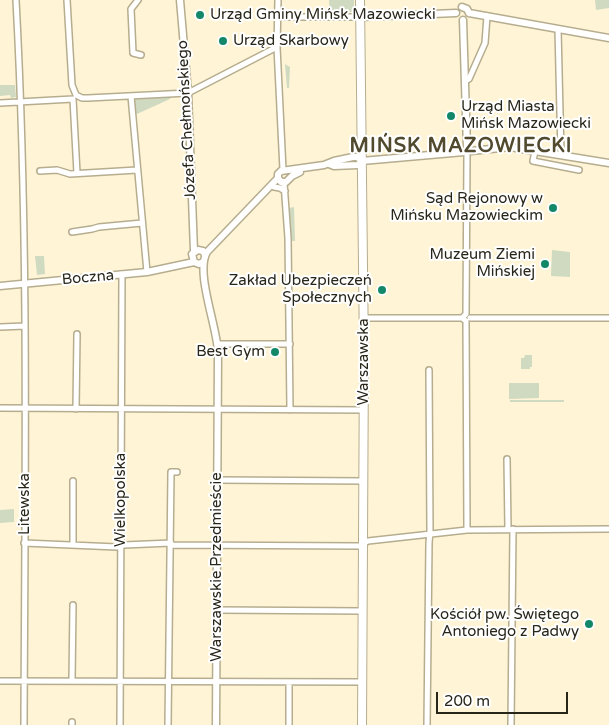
<!DOCTYPE html>
<meta charset="utf-8">
<style>
body{margin:0}
#map{position:relative;width:609px;height:725px;overflow:hidden;background:#fff5d6;font-family:"Varela Round",sans-serif}
canvas{display:block}
.scale{position:absolute;left:436px;top:692px;width:132px;height:22px;box-sizing:border-box;border:2px solid #282519;border-top:0;padding-left:6px;font-size:15px;line-height:18px;white-space:nowrap;color:#282519;-webkit-text-stroke:4px #fff;paint-order:stroke}
</style>
<div id="map">
<canvas width="609" height="725"></canvas>
<div class="scale">200 m</div>
</div>
<script>
const ctx = document.querySelector('canvas').getContext('2d');
ctx.lineJoin = 'round';
function fillPath(path, color) {
  ctx.fillStyle = color;
  ctx.fill(path, 'evenodd');
}
function trace(path, color, width, dash) {
  ctx.strokeStyle = color;
  ctx.lineWidth = width;
  ctx.lineCap = dash ? 'butt' : 'round';
  ctx.setLineDash(dash || []);
  ctx.stroke(path);
}
function label(font, color, halo, rows, align = 'center') {
  ctx.font = font + ' "Varela Round",sans-serif';
  ctx.lineWidth = 4;
  ctx.setLineDash([]);
  ctx.textBaseline = 'middle';
  ctx.strokeStyle = halo;
  ctx.fillStyle = color;
  for (const [text, x, y, turn = 0] of rows) {
    ctx.save();
    ctx.translate(x, y);
    ctx.rotate((+turn || 0) * Math.PI / 180);
    ctx.textAlign = isNaN(turn) ? turn : align;
    if (halo) ctx.strokeText(text, 0, 0);
    ctx.fillText(text, 0, 0);
    ctx.restore();
  }
}
const green = new Path2D(`
 M329,0H354V12L330,13Z
 M595,0H609V8L596,10Z
 M285,64L290,67L289,88H287Z
 M0,85H15L16,97L11,98L10,95L0,96Z
 M171,97L170,99L137,114L135,112L134,102L136,98Z
 M294,207L295,241H292L289,208Z
 M552,250L570,252V277L551,276Z
 M35,256H44L45,274L37,275Z
 M525,355H532V367H530V369H521V358H524Z
 M509,383H539V398L509,399Z
 M510,400H564V402H510Z
 M14,509V522L0,523V510Z`);
const minor = new Path2D(`
 M16,0C29,241 25,483 24,725
 M67,0L72,85L76,95
 M138,0L131,9L133,53L141,55
 M278,0L277,47L283,170
 M277,17H360
 M558,29L561,155
 M465,81L469,79L485,43L487,16
 M76,95L82,98H88L188,93L277,47
 M131,96L147,272
 M73,99L77,173
 M0,103L73,99
 M535,151L533,161L579,170
 M467,155L466,314L462,318L466,321L467,530
 M40,171L57,170L70,174L137,170
 M284,183L288,238L290,410
 M274,187L280,188L285,191
 M72,232L92,229L99,227L142,223
 M364,318H462
 M470,318H609
 M0,327L25,326
 M218,344H290
 M0,408L364,410
 M76,409L77,334
 M507,459L508,529
 M217,480L364,481
 M24,543L117,547L124,545L171,543L172,545L360,546L368,541L467,530L609,529
 M73,545V481
 M217,610L363,611
 M0,681L363,682
 M72,681L73,605
 M72,725V722
 M120,725L122,274
 M168,725L171,472H177
 M289,725V683
 M427,725L429,543L430,531L429,370
 M511,725L513,529`);
const tertiary = new Path2D(`
 M180,0L188,93L194,251
 M462,7L467,9L469,13
 M469,13L609,38
 M360,17L456,13
 M463,20L467,148
 M471,151L510,147L609,163
 M362,161L464,152
 M329,164L334,166L358,165L362,161
 M278,178L281,182H286L292,176L300,172
 M203,262L199,264L194,262L192,254L198,250L203,251L205,255
 M0,286L147,272L194,262
 M216,725L218,352C217,326 195,272 207,252L278,178V174L281,171L324,165L334,161L353,157H357L362,161`);
const primary = new Path2D(`
 M360,0L364,354L362,725`);
const markers = [
 [200,15,5,"#128869"],
 [223,41,5,"#128869"],
 [451,116,5,"#128869"],
 [553,208,5,"#128869"],
 [545,264,5,"#128869"],
 [382,290,5,"#128869"],
 [275,352,5,"#128869"],
 [589,624,5,"#128869"]
];
const poiNames = [
 ["Urząd Gminy Mińsk Mazowiecki",210,15,"left"],
 ["Urząd Skarbowy",233,41,"left"],
 ["Urząd Miasta",461,107,"left"],
 ["Mińsk Mazowiecki",461,124,"left"],
 ["Sąd Rejonowy w",543,199],
 ["Mińsku Mazowieckim",543,216],
 ["Muzeum Ziemi",535,255],
 ["Mińskiej",535,272],
 ["Zakład Ubezpieczeń",372,281],
 ["Społecznych",372,298],
 ["Best Gym",265,352],
 ["Kościół pw. Świętego",579,615],
 ["Antoniego z Padwy",579,632]
];
const streetNames = [
 ["Józefa Chełmońskiego",187,120,-93],
 ["Boczna",88,278,-5],
 ["Warszawska",364,362,-90],
 ["Wielkopolska",121,500,-90],
 ["Litewska",25,504,-90],
 ["Warszawskie Przedmieście",217,567,-90]
];
const districtNames = [
 ["MIŃSK MAZOWIECKI",461,147]
];
fillPath(green, '#cfdac1');
trace(minor, '#b6ad8f', 8);
trace(tertiary, '#b6ad8f', 9);
trace(primary, '#b6ad8f', 10);
trace(minor, '#fff', 5);
trace(tertiary, '#fff', 6);
trace(primary, '#fff', 8);
for (const [x, y, r, color] of markers) {
  const dot = new Path2D();
  dot.arc(x, y, r, 0, 2 * Math.PI);
  ctx.fillStyle = color;
  ctx.fill(dot);
  trace(dot, '#fff', 2);
}
label('15px', '#282519', '#fff', poiNames, 'right');
label('15px', '#282519', '#fff', streetNames);
ctx.letterSpacing = '1px';
label('bold 20px', '#524a2f', '#fff', districtNames);
ctx.letterSpacing = '0px';
</script>
